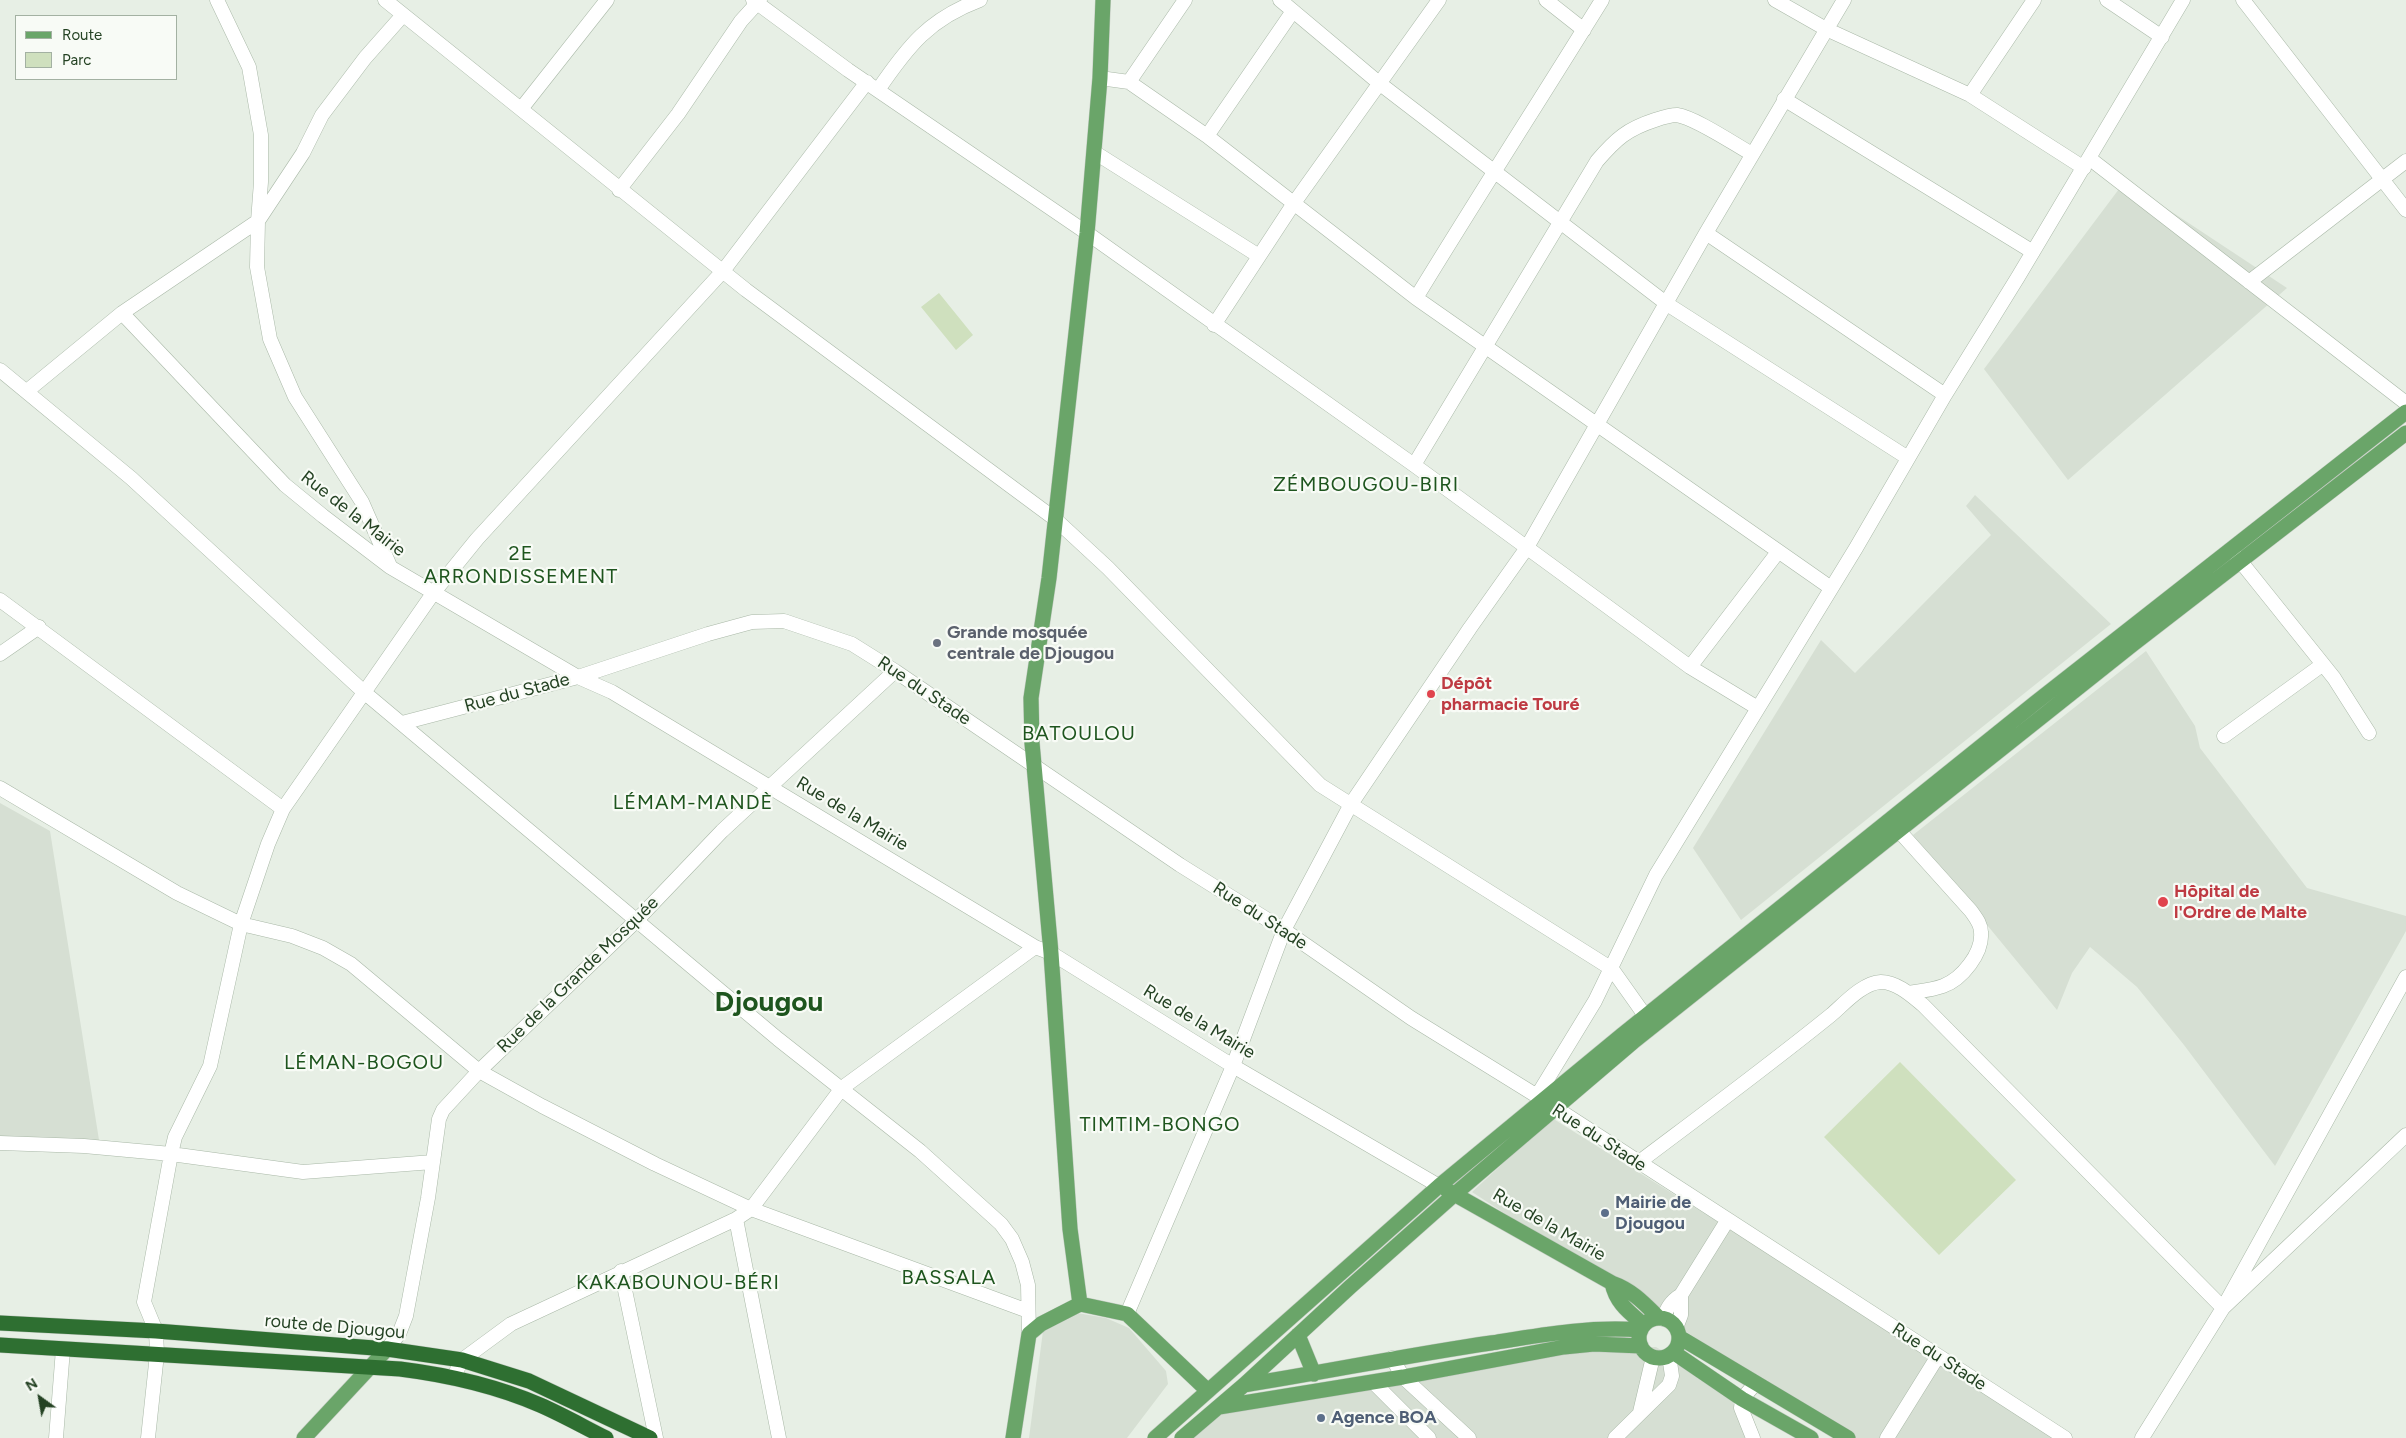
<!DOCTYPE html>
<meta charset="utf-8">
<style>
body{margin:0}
#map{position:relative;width:2406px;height:1438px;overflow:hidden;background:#e7efe5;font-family:Figtree,sans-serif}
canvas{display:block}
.legend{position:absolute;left:15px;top:15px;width:162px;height:65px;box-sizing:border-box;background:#f8fbf6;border:1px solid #a3b1a2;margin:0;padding:6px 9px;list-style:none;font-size:15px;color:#244223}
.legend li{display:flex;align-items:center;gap:10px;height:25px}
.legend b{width:25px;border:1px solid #a3b1a2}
.north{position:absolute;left:15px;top:1373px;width:50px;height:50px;-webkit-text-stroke:4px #f8fbf6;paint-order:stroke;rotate:328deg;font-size:14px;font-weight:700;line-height:20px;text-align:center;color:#244223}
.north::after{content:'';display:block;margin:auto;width:18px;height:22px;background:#244223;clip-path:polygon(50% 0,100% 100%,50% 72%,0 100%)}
</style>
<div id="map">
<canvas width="2406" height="1438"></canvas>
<ul class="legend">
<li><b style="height:6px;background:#6aa569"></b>Route</li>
<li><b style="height:14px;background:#cfe0be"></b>Parc</li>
</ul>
<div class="north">N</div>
</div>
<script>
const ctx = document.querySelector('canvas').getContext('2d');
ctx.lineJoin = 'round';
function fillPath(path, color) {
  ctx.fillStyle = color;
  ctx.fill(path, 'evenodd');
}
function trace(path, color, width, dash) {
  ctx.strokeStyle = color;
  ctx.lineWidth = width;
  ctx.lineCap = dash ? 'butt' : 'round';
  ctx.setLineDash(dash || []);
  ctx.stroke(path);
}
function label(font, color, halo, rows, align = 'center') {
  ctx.font = font + ' Figtree,sans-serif';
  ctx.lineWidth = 4.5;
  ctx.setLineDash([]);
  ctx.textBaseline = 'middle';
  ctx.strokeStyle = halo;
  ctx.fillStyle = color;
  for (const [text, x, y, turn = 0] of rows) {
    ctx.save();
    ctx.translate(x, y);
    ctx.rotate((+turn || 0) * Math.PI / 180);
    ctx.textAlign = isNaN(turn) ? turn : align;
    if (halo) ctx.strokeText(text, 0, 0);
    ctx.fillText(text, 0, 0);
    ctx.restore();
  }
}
const built = new Path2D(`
 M2125,181L2287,288L2068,480L1984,369Z
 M1975,495L2111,624L1741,920L1693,848L1821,640L1855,673L1991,535L1966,506Z
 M2146,651L2195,726L2200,748L2307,888L2406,916V931L2275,1166L2184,1045L2137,987L2090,947L2072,973L2057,1010L1913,835Z
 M0,803L50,831L99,1140L0,1137Z
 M1552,1118L1924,1351L2052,1438H1849L1472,1192Z
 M1077,1313L1106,1318L1129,1328L1166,1371L1168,1384L1127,1438H1029L1043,1331Z
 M1656,1347L1728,1391L1749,1438H1191L1217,1412L1572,1348Z`);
const green = new Path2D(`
 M939,293L973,335L956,350L921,307Z
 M1900,1062L2016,1180L1939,1255L1824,1137Z`);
const minor = new Path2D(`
 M385,0L746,290L1055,519L1108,568L1320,785L1612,969L1646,1017L1648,1026
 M753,0L848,70L1087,233L1414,465L1690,667L1756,707
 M1280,0L1379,83L1667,304L1908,458
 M1546,0L1584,30
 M1775,0L1826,29L1970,95L2084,168
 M2107,0L2162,37
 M2243,0L2406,210
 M1100,78L1129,82L1207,136L1416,298L1831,588
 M1129,82L1185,0
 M878,90C908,46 929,19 980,0
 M1970,95L2034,0
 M1784,99L2033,252
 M521,109L607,0
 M1207,136L1293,11
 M1094,152L1259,256
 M2089,158L2406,403
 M619,190L678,114L741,21L760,0
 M1706,233L1945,395
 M2249,282L2406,161
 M1416,298C1477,198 1540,100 1602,0
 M122,313L285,485L323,516L390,567L578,677L612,692L1035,947L1051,953L1233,1066L1439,1186
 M1214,325L1294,203L1439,0
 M0,370L131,478L365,693L778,1039L920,1151L1001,1224L1012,1239L1022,1262L1028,1285L1029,1334
 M27,391L122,313L258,221L261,182V135L249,67L217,0
 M1414,465L1597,161C1616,139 1627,129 1655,120C1661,118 1670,115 1677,115C1696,118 1734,144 1752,154
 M2233,552L2334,678L2369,733
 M390,566L362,502L295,397L270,339L257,267L258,221L303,153L322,115L365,58L403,15
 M0,600L283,809
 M0,654L39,627
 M1690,667L1778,552
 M402,723L578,677L708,634L752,622L784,621L852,644L895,671L1180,865L1284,930L1411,1018L1537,1096L2065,1438
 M2224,736L2322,665
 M0,788L177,893L241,924L292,936L323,948L351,964L479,1071L542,1106L655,1164L751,1209L1028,1311
 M1900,832L1971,911C1976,918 1981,924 1981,932C1983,953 1962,979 1943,986C1932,990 1920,991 1908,993
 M1537,1096L1595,1001L1656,875L1856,548L1945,395L2018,277L2183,0
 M0,1143L84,1146L171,1154L303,1172L433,1162
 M1638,1163C1703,1114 1768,1066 1831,1015C1844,1004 1862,983 1881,982C1897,982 1912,996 1923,1005L2223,1308L2406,977
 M736,1219L779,1438
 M621,1271L656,1438
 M1127,1314L1233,1066L1284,930L1351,804L1470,628L1526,549L1706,233L1844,0
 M1663,1319C1667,1308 1671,1301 1681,1295L1727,1221
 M1676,1328L1681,1315V1295
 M387,1349L399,1334L406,1316L428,1198L439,1119L443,1110L479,1071L637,920L722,831L895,671
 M1392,1358L1403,1377L1469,1438
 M453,1378L462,1360L511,1324L736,1219L751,1209L842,1088L1035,947
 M1373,1382L1429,1438
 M1640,1412L1653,1357
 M56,1438L63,1349
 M148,1438L157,1354L156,1331L144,1302L171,1154L175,1137L210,1066L241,924L268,844L283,809L434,592L477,539L723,271L867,82
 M1615,1438L1669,1385L1672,1376L1669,1355
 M1753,1438L1741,1408L1742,1399L1755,1384
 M1887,1438L1938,1356
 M2142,1438L2223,1308L2406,1135`);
const major = new Path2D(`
 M1447,1190L1612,1283C1632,1290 1644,1303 1659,1318
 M1612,1283C1616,1303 1629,1312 1644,1325
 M1080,1304L1070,1229L1051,953L1032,743L1031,698L1049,578L1087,233L1100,78L1103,0
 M1639 1338a20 20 0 1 1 40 0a20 20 0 1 1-40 0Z
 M1298,1335L1314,1374
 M1679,1337L1848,1438
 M1673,1352L1742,1399L1811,1438
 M1244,1385C1326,1372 1408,1355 1491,1343C1541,1335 1590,1326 1641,1330
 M1219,1407L1403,1377L1564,1347L1594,1344L1641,1346
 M304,1438L387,1349
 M1013,1438L1029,1334L1041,1324L1080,1304L1127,1314L1208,1391
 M1155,1438L1439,1186L1622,1035L2035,703L2406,412
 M1182,1438L1244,1385L1350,1287L1456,1193L1633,1042L2132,645L2406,433`);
const highway = new Path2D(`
 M0,1323L156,1331L387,1349L462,1360L529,1381L650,1438
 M0,1345L400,1369C448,1375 496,1386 540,1405C563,1415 584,1427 606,1438`);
const markers = [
 [937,643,5,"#6b7280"],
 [1431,694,5,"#e0444e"],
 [2163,902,6,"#e0444e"],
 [1605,1213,5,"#5c6f8a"],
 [1321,1418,5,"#5c6f8a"]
];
const streetNames = [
 ["Rue de la Mairie",353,514,38],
 ["Rue du Stade",924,691,34],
 ["Rue du Stade",517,693,-15],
 ["Rue de la Mairie",852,814,31],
 ["Rue du Stade",1260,916,33],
 ["Rue de la Grande Mosquée",578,975,-44],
 ["Rue de la Mairie",1199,1022,31],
 ["Rue du Stade",1599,1138,33],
 ["Rue de la Mairie",1549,1225,30],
 ["route de Djougou",335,1327,5],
 ["Rue du Stade",1939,1357,33]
];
const worshipNames = [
 ["Grande mosquée",947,633],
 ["centrale de Djougou",947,654]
];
const healthNames = [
 ["Dépôt",1441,684],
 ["pharmacie Touré",1441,705],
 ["Hôpital de",2174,892],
 ["l'Ordre de Malte",2174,913]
];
const serviceNames = [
 ["Mairie de",1615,1203],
 ["Djougou",1615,1224],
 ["Agence BOA",1331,1418]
];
const quarterNames = [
 ["ZÉMBOUGOU-BIRI",1366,485],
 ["2E",521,554],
 ["ARRONDISSEMENT",521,577],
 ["BATOULOU",1079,734],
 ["LÉMAM-MANDÈ",693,803],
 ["LÉMAN-BOGOU",364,1063],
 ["TIMTIM-BONGO",1160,1125],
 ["BASSALA",949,1278],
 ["KAKABOUNOU-BÉRI",678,1283]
];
const townNames = [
 ["Djougou",769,1003]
];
fillPath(built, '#d6dfd3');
fillPath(green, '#cfe0be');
trace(minor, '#a9b8a7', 15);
trace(major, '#c2cac1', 16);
trace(highway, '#c2cac1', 16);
trace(minor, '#fff', 14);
trace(major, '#6aa569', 15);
trace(highway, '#2e6f31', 15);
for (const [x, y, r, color] of markers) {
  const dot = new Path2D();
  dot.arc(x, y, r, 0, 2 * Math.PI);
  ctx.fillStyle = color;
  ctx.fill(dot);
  trace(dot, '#f8fbf6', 2);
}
label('18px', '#244223', '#f8fbf6', streetNames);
label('bold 18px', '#5b616d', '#f8fbf6', worshipNames, 'left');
label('bold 18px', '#be3a42', '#f8fbf6', healthNames, 'left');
label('bold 18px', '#4e5e75', '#f8fbf6', serviceNames, 'left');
ctx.letterSpacing = '1px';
label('20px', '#1e551e', '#f8fbf6', quarterNames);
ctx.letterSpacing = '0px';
label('bold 28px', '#1e551e', '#f8fbf6', townNames);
</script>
